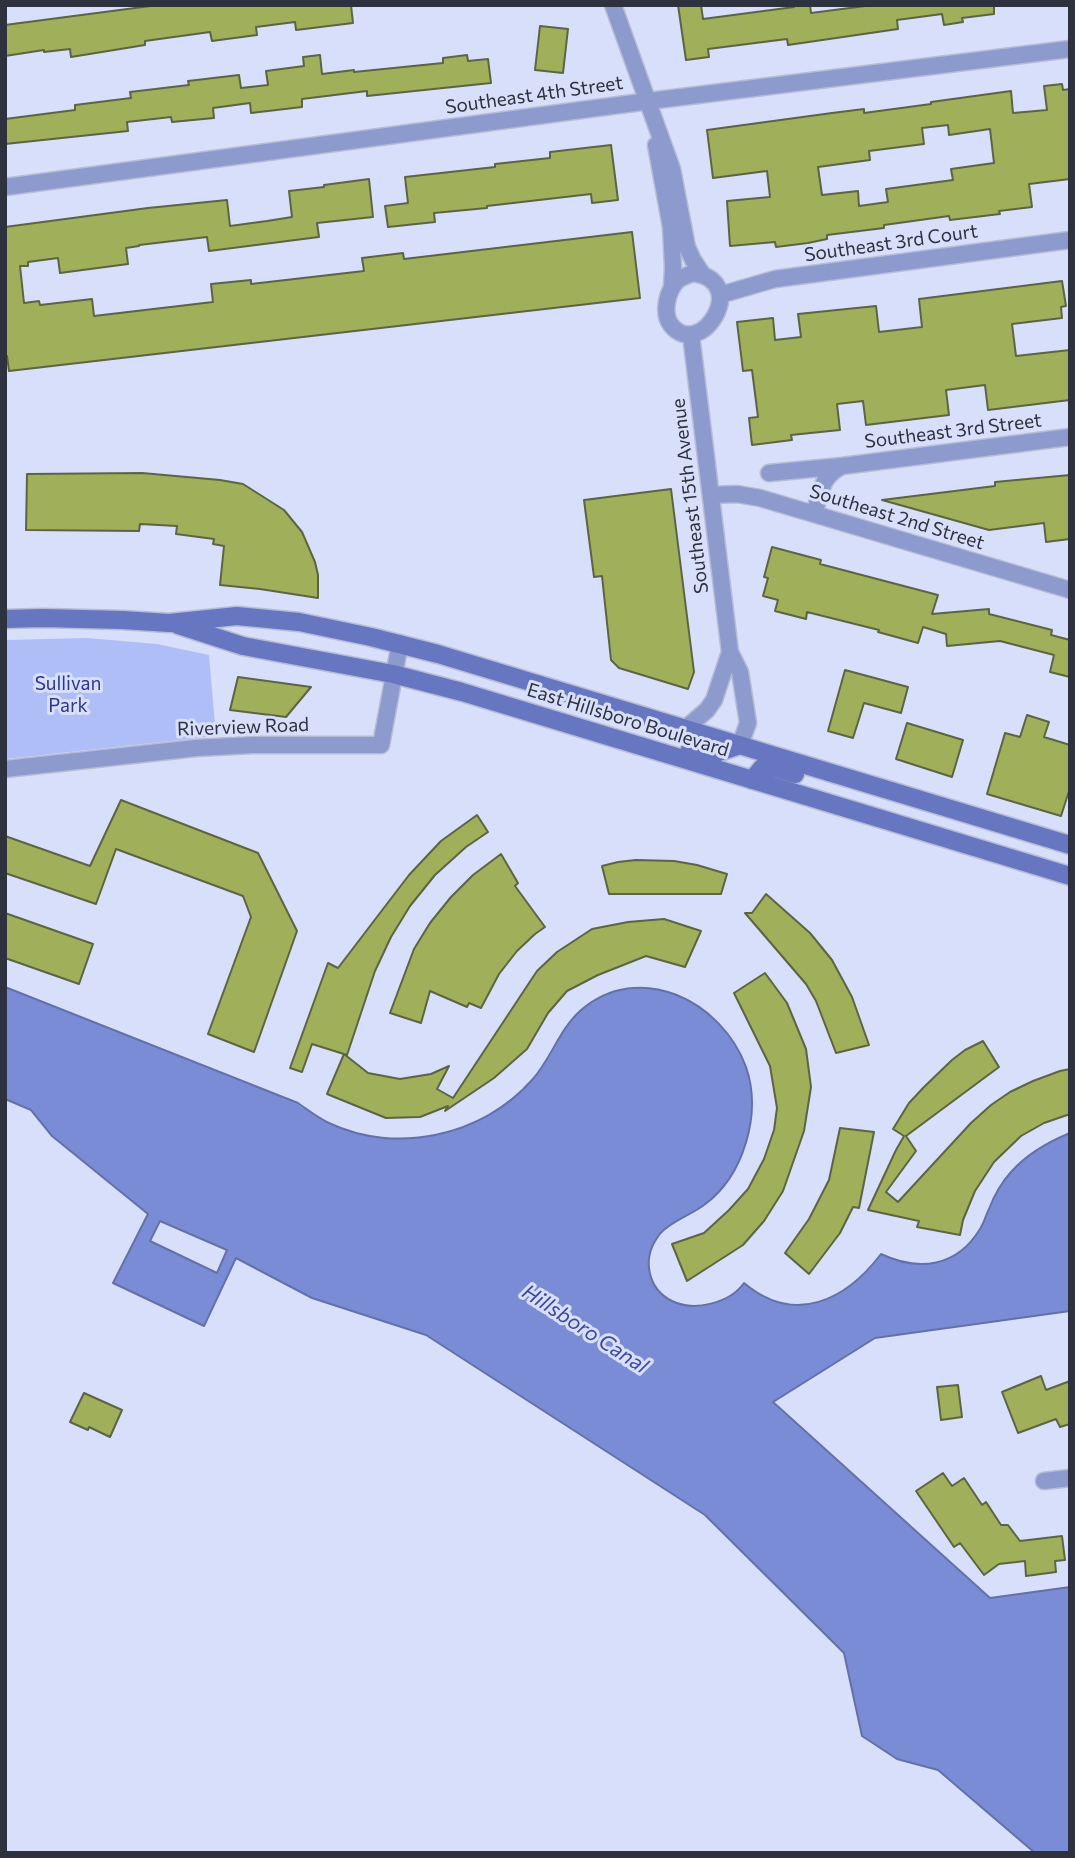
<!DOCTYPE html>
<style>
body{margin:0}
#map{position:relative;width:1075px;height:1858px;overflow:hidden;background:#d8dffb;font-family:Commissioner,sans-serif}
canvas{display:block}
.frame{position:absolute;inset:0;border:7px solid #2e313e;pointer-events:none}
</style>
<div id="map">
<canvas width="1075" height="1858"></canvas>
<div class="frame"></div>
</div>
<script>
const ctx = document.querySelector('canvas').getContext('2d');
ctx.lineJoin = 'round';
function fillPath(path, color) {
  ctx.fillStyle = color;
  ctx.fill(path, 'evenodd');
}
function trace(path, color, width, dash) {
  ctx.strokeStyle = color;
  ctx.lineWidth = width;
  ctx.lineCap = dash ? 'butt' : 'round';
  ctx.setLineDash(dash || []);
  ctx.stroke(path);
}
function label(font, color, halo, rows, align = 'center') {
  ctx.font = font + ' Commissioner,sans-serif';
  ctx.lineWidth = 6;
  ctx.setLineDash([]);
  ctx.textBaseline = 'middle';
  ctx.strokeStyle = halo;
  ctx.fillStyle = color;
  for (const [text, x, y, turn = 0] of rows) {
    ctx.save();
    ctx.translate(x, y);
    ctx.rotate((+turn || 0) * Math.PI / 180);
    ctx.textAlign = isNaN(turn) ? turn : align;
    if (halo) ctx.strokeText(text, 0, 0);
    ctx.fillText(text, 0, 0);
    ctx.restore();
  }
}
const green = new Path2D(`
 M87,638L157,644L209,655L216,736L5,759V640Z`);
const water = new Path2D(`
 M5,987L298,1103C308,1110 318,1118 329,1123C396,1155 483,1136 532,1080C551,1059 559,1030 580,1011C639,959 722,1001 746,1067C762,1113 744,1176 704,1205C691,1215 665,1224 657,1238C642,1260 648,1289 672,1301C694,1312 730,1303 744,1283C795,1326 846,1300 881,1254C919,1272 957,1267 980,1229C984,1223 986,1215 989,1209C994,1196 1002,1182 1011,1172C1027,1154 1048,1142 1070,1133V1311L875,1338L773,1402L990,1598L1070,1587V1853H1035L938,1770L897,1759L862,1736L844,1653L705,1515L426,1335L312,1298L236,1258L204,1326L113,1283L148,1214L52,1136L31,1110L5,1099ZM160,1221L227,1250L217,1273L150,1241Z`);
const building = new Path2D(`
 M158,5H351L353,23L296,30L295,22L256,27L257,35L212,41L210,32L145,41V45L71,57L70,49L44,52V50L5,56V25Z
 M678,5H701L703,19L794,7V5H810L811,13L873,5H994V14L962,18L963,22L944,25L942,14L897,20L898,29L788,45L787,39L708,49L709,57L686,60Z
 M540,26L568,29L563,73L535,70Z
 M320,55L322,74L354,70V72L443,63V58L467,55L468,61L488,59L491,83L367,96V91L302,99V107L251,113L250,103L213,108L214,118L172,122L171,117L127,122L128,131L5,144V119L75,110V105L131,98L130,92L189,85L188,81L239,75L241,88L268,85L266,71L304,66L303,57Z
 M1062,84L1063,90L1070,89V179L1029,184L1032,207L999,211L1000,214L950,220L949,216L884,225V228L827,235V239L808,243L776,247L775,242L730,246L727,201L770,197L767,171L713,178L707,130L832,113L864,109V113L931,104V102L1011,91L1013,113L1047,110L1044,86ZM948,125L949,135L990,129L994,163L951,169L953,180L886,189L888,202L859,206L858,191L822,195L818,167L870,160L869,151L924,144L922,128Z
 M611,145L618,200L592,203L591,194L487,206V208L434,213L435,222L388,227L385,206L408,203L405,177L495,167V164L550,158V152Z
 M369,179L373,217L317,223L319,237L209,251L207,237L139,245V246L126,248L128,264L60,273L58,258L28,262V266H20L24,303L39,301L40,305L92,299L94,316L213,302L211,284L251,280V284L364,271L362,258L403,253L404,259L632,232L640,298L9,371L7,356H5V227L148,208L227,200L230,226L267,221L292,217L289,191L324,187V185Z
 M1062,281L1066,306L1061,307L1062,318L1012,324L1016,356L1070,350V400L988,410L985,385L946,390L949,415L866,425L863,401L837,404L840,430L791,435L792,440L752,445L749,418L758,417L752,370L743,371L737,322L773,318L775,340L801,337L798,314L876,306L879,332L922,327L919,299Z
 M142,473L220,480L243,484L284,510L302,532L315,562L318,575V598L260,589L220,585L224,546L213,544L214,539L176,534L177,526L140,524L139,531L26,530L27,474Z
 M1070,475V539L1046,542L1044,523L989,530L882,500L995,486V482Z
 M671,489L694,672L688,689L619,668L611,660L602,576L594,577L584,500Z
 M772,547L821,560L820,564L938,595L932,614L989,609V614L1052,630L1051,635L1070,640V677L1050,672L1054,655L1000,641L947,646L946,634L923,627L918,643L878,632L879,630L807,612L806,619L775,611L778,600L763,596L768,578L764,577Z
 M845,670L908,687L901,713L864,703L853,738L828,731Z
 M238,677L311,687L286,717L230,710Z
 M1027,715L1049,722L1044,737L1070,745V788L1061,816L987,794L1005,733L1020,737Z
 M907,723L963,740L952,777L896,759Z
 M121,800L258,853L297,931L254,1052L208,1034L251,917L243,896L116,849L96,904L5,873V836L90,866Z
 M477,815L488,832L466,847L435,875L410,906L391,937L375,971L347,1055L312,1044L302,1072L290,1068L328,963L338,968L409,875L441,841Z
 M501,854L518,883L515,886L545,927L535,934L517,951L499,974L481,1008L469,1003L467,1007L430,991L421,1023L390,1013L414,949L430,923L451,897L473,875Z
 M636,860L674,861L697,865L727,874L721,894H609L602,866L618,862Z
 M766,894L810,933L832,960L852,997L869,1045L836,1053L816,1001L806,984L745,913H752Z
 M5,913L93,944L79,984L5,958Z
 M664,919L701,931L685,967L646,956L598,975L567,991L548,1013L527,1049L494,1078L445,1111L448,1106L420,1117L386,1118L327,1094L344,1054L368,1073L400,1079L431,1074L449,1066L437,1089L453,1098L537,971L557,952L592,929L628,922Z
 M765,973L787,1003L806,1049L811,1087L804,1131L783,1191L764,1221L743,1245L687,1281L672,1244L704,1233L729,1210L748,1189L764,1159L774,1130L777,1108L770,1066L734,993Z
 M983,1041L999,1067L906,1136L916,1151L886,1192L898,1202L971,1123L991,1105L1010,1092L1033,1081L1060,1071L1070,1069V1114L1044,1123L1021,1136L994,1162L975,1191L963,1220L960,1235L917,1227L919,1221L868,1210L896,1150L904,1136L893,1129L909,1103L924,1087L952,1060L965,1050Z
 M840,1128L874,1132L859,1208L853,1207L840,1233L809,1274L785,1253L809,1219L829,1180Z
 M1041,1376L1046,1390L1070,1381V1424L1060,1427L1056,1419L1018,1433L1002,1392Z
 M958,1385L962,1417L941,1420L937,1387Z
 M84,1393L122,1410L110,1437L89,1427L88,1430L70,1422Z
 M943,1473L952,1486L964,1478L982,1505L986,1502L1001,1525H1008L1020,1541L1062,1536L1065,1560L1055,1561L1056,1572L1026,1576L1025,1561L999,1564L984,1575L960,1543L954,1547L916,1491Z`);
const street = new Path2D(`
 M613,5L672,169L687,247L693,260L703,275
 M656,145L671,227L673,267L672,288
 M5,187L649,101L1070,49
 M693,273C752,281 700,362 671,325C662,313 667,290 678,280C682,277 688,275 693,273Z
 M720,295L775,279L1070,240
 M691,335L730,652L740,672L748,723L740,745
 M769,473L842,466L1070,437
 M711,495L737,494L760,498L1070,590
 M814,514C821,493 820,477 842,466
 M685,729L707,710L714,700L730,652
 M5,769L196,748L252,745H381L400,643
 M1044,1481L1070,1478`);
const secondary = new Path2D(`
 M5,619L43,618L122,620L169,623L237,616L299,622L371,637L438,654L1070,845
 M178,625L243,646L393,674L462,692L1070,876
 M689,752C710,757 720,752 740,745
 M752,780L762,768H775L795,774`);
const streetNames = [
 ["Southeast 4th Street",534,95,-8],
 ["Southeast 3rd Court",891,243,-8],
 ["Southeast 3rd Street",953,431,-7],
 ["Southeast 15th Avenue",690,496,-97],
 ["Southeast 2nd Street",897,517,17],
 ["East Hillsboro Boulevard",628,720,17],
 ["Riverview Road",243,727,-2]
];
const parkNames = [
 ["Sullivan",68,684],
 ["Park",68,706]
];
const waterNames = [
 ["Hillsboro Canal",585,1329,33]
];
fillPath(green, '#b0bef8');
fillPath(water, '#7b8cd6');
trace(water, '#6471a8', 2);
fillPath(building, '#a0af5a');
trace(building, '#5d6444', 2);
trace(street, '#b6bcd5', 19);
trace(secondary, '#b6bcd5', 21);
trace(street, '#8d9ace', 16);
trace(secondary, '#6676c1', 18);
label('19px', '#2e313e', '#d8dffb', streetNames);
label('19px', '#2e378e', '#d8dffb', parkNames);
label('italic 21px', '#3d49a1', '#d8dffb', waterNames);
</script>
